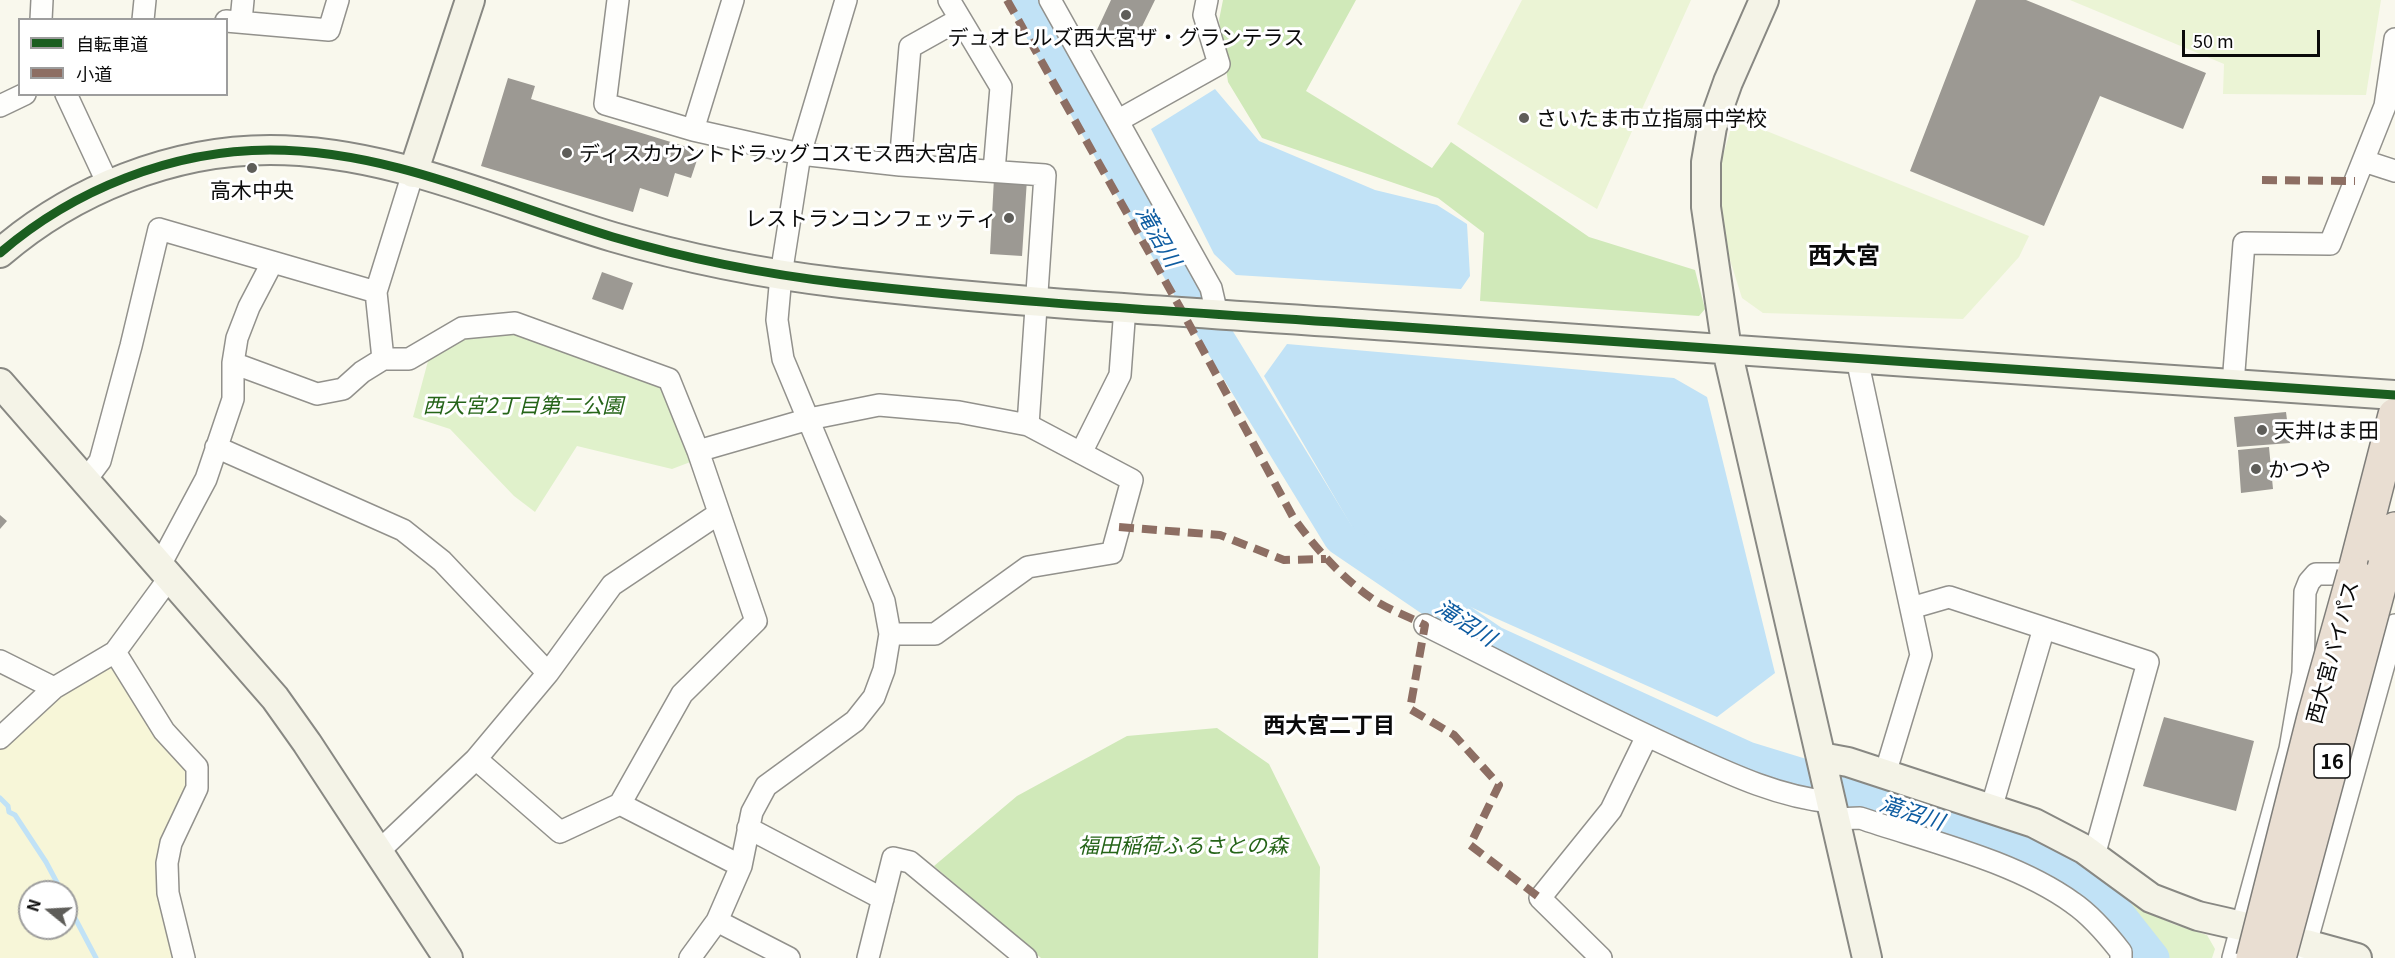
<!DOCTYPE html>
<meta charset="utf-8">
<style>
body{margin:0}
#map{position:relative;width:2395px;height:958px;overflow:hidden;background:#f9f8ed;font-family:Georgia,"Noto Sans JP",serif}
canvas{display:block}
.legend{position:absolute;left:18px;top:18px;width:210px;height:78px;box-sizing:border-box;background:#fff;border:2px solid #9d9d9d;margin:0;padding:8px 10px;list-style:none;font-size:18px;color:#0a0a0a}
.legend li{display:flex;align-items:center;gap:12px;height:30px}
.legend b{width:30px;border:2px solid #9d9d9d}
.north{position:absolute;left:18px;top:880px;width:60px;height:60px;box-sizing:border-box;background:#fff;border:2px solid #9d9d9d;border-radius:50%;rotate:288deg;font-size:16px;font-weight:700;line-height:24px;text-align:center;color:#0a0a0a}
.north::after{content:'';display:block;margin:auto;width:21px;height:27px;background:#5e5d59;clip-path:polygon(50% 0,100% 100%,50% 72%,0 100%)}
.scale{position:absolute;left:2182px;top:30px;width:138px;height:27px;box-sizing:border-box;border:3px solid #0a0a0a;border-top:0;padding-left:8px;font-size:18px;line-height:21px;white-space:nowrap;color:#0a0a0a;-webkit-text-stroke:4px #fff;paint-order:stroke}
</style>
<div id="map">
<canvas width="2395" height="958"></canvas>
<ul class="legend">
<li><b style="height:8px;background:#1b5e20"></b>自転車道</li>
<li><b style="height:8px;background:#8d6e63"></b>小道</li>
</ul>
<div class="north">N</div>
<div class="scale">50 m</div>
</div>
<script>
const ctx = document.querySelector('canvas').getContext('2d');
ctx.lineJoin = 'round';
function fillPath(path, color) {
  ctx.fillStyle = color;
  ctx.fill(path, 'evenodd');
}
function trace(path, color, width, dash) {
  ctx.strokeStyle = color;
  ctx.lineWidth = width;
  ctx.lineCap = dash ? 'butt' : 'round';
  ctx.setLineDash(dash || []);
  ctx.stroke(path);
}
function label(font, color, halo, rows, align = 'center') {
  ctx.font = font + ' Georgia,"Noto Sans JP",serif';
  ctx.lineWidth = 6;
  ctx.setLineDash([]);
  ctx.textBaseline = 'middle';
  ctx.strokeStyle = halo;
  ctx.fillStyle = color;
  for (const [text, x, y, turn = 0] of rows) {
    ctx.save();
    ctx.translate(x, y);
    ctx.rotate((+turn || 0) * Math.PI / 180);
    ctx.textAlign = isNaN(turn) ? turn : align;
    if (halo) ctx.strokeText(text, 0, 0);
    ctx.fillText(text, 0, 0);
    ctx.restore();
  }
}
const farmland = new Path2D(`
 M115,659L191,767V784L166,841L182,958H0V746L58,692ZM30,892H66V928H30Z`);
const green = new Path2D(`
 M515,329L666,383L693,461L672,469L577,446L535,512L514,496L450,429L413,417L428,361L469,333Z
 M2126,901L2173,924L2207,935L2215,949L2212,958H2165Z`);
const forest = new Path2D(`
 M1223,0H1356L1306,91L1432,168L1451,142L1589,237L1695,270L1705,309L1699,316L1480,301L1484,233L1438,198L1262,138L1228,82L1219,20Z
 M1217,728L1269,764L1320,867L1318,958H1041L934,866L1017,796L1127,736Z`);
const pitch = new Path2D(`
 M1522,0H1691L1597,209L1457,124Z
 M2070,0H2381L2366,95L2223,94L2224,64Z
 M1734,118L2029,236L2019,257L1963,319L1763,313L1742,298L1719,225V169Z`);
const water = new Path2D(`
 M1215,89L1259,141L1375,190L1437,205L1467,224L1470,276L1461,289L1236,275L1214,254L1151,129Z
 M1287,344L1674,378L1707,397L1775,673L1717,717L1437,592L1352,527L1264,376Z`);
const stream = new Path2D(`
 M0,798L8,806L9,812L15,815L46,862L62,892
 M66,901L96,958`);
const river = new Path2D(`
 M1024,0L1219,340L1340,538L1493,642L1747,758L1848,789L2029,851L2069,871L2112,906L2153,958`);
const building = new Path2D(`
 M1111,0H1155L1132,47L1097,30Z
 M1976,0H2026L2206,73L2183,129L2100,96L2044,226L1910,171Z
 M508,78L535,86L531,99L700,151L691,178L675,173L668,197L640,188L633,212L481,166Z
 M994,178L1027,179L1022,256L990,254Z
 M602,272L633,283L623,310L592,299Z
 M2286,412L2290,443L2237,447L2234,417Z
 M2269,447L2273,489L2241,493L2238,450Z
 M0,515L7,521L0,529Z
 M2164,717L2254,741L2236,811L2143,786Z`);
const street = new Path2D(`
 M618,0L605,104L693,130L800,154L900,165L1045,175L1028,425
 M949,0L1001,87L994,171
 M1050,0L1211,288L1217,314
 M41,20L42,0
 M143,20L145,0
 M226,21L329,30L338,0
 M241,21L243,0
 M66,94L108,184
 M0,106L25,94
 M1119,120L1219,64L1204,15L1207,0
 M693,130L733,0
 M2364,161L2395,171
 M900,165L910,47L960,19
 M383,359L376,292L413,173
 M1857,359L1921,655L1885,774
 M233,363L317,394L343,389L362,372L383,359H409L462,328L515,323L669,379L698,451L756,621L682,694L620,804L560,832L476,759
 M2233,384L2244,243L2330,244L2385,106L2395,39
 M216,447L403,530L442,561L548,673
 M698,451L809,419L879,405L959,412L1028,425L1132,480L1112,553L1028,567L935,634H890
 M1081,453L1120,375L1125,307
 M85,481L100,461L131,346L159,229L376,292
 M160,565L206,479L233,399V363L237,338L249,307L272,263
 M1911,608L1949,597L2148,662L2094,856
 M1425,625C1510,667 1594,712 1680,751C1728,773 1778,797 1831,802
 M115,652L164,731L197,767V788L171,843L167,863L168,893L184,958
 M0,661L54,688
 M0,738L54,688L115,652L170,577
 M620,804L741,866
 M1991,809L2044,628
 M1835,819L1860,818C1928,841 2015,861 2073,903C2092,916 2107,934 2121,952V958
 M748,828L883,899
 M379,851L476,759L548,673L612,585L718,514
 M717,921L789,958
 M690,958L717,921L741,866L752,812L766,786L855,721L874,697L884,670L890,634L884,601L783,359L777,320L781,275L800,154L846,0
 M868,958L893,858L910,862L1026,958
 M1601,958L1540,898L1611,810L1647,736
 M2233,958L2290,749L2303,673L2305,592L2309,582L2316,574H2354
 M2302,958L2395,625`);
const secondary = new Path2D(`
 M1764,0L1728,82L1712,127L1706,162V207L1727,350L1867,958
 M413,173L470,0
 M0,253C73,190 172,150 270,150C389,150 500,203 613,237C688,259 764,274 841,283C1024,304 1208,313 1391,326C1726,350 2060,372 2395,395
 M0,383L275,698L307,743L448,958
 M1821,757L1848,762L2034,823L2084,849L2151,898L2198,916L2242,926
 M2306,944L2357,958`);
const highway = new Path2D(`
 M2385,565L2395,529
 M2354,574L2395,415`);
const highwayBridge = new Path2D(`
 M2253,958L2314,717L2354,574
 M2279,958L2385,565`);
const quiet = new Path2D(`
 M1007,0L1182,311L1293,517C1316,549 1341,577 1374,600C1390,610 1409,617 1425,625L1410,709L1454,735L1499,785L1470,845L1540,898
 M2262,180L2355,181
 M1119,527L1220,535L1284,560L1326,559`);
const cycleway = new Path2D(`
 M0,253C73,190 172,150 270,150C389,150 500,203 613,237C688,259 764,274 841,283C1024,304 1208,313 1391,326C1726,350 2060,372 2395,395`);
const markers = [
 [1126,15,6,"#5e5d59"],
 [1524,118,6,"#5e5d59"],
 [567,153,6,"#5e5d59"],
 [252,168,6,"#5e5d59"],
 [1009,218,6,"#5e5d59"],
 [2262,430,6,"#5e5d59"],
 [2256,469,6,"#5e5d59"]
];
const shields = [
 [2332,761,36]
];
const shieldNames = [
 ["16",2332,761]
];
const poiNames = [
 ["デュオヒルズ西大宮ザ・グランテラス",1126,37,"center"],
 ["さいたま市立指扇中学校",1536,118],
 ["ディスカウントドラッグコスモス西大宮店",579,153],
 ["高木中央",252,190,"center"],
 ["レストランコンフェッティ",997,218,"right"],
 ["天丼はま田",2274,430],
 ["かつや",2268,469]
];
const parkNames = [
 ["西大宮2丁目第二公園",523,405],
 ["福田稲荷ふるさとの森",1183,845]
];
const streetNames = [
 ["西大宮バイパス",2332,652,-75]
];
const waterNames = [
 ["滝沼川",1159,236,60],
 ["滝沼川",1466,622,33],
 ["滝沼川",1912,812,18]
];
const neighbourhoodNames = [
 ["西大宮二丁目",1329,725]
];
const quarterNames = [
 ["西大宮",1844,255]
];
fillPath(farmland, '#f7f6d8');
fillPath(green, '#e0f1cb');
fillPath(forest, '#d0e9b9');
fillPath(pitch, '#ebf4d5');
fillPath(water, '#c1e2f6');
trace(stream, '#c1e2f6', 5);
trace(river, '#c1e2f6', 33);
fillPath(building, '#9c9993');
trace(street, '#92918c', 24);
trace(secondary, '#888883', 32);
trace(highway, '#7f7e7a', 36);
trace(street, '#fefefc', 21);
trace(secondary, '#f4f3e7', 28);
trace(highway, '#e9ded2', 33);
trace(highwayBridge, '#7f7e7a', 36, []);
trace(highwayBridge, '#e9ded2', 33);
trace(quiet, '#8d6e63', 8, [15, 8]);
trace(cycleway, '#1b5e20', 9);
for (const [x, y, r, color] of markers) {
  const dot = new Path2D();
  dot.arc(x, y, r, 0, 2 * Math.PI);
  ctx.fillStyle = color;
  ctx.fill(dot);
  trace(dot, '#fff', 2);
}
for (const [x, y, w] of shields) {
  const box = new Path2D();
  box.roundRect(x - w / 2, y - 17, w, 34, 4.5);
  ctx.fillStyle = '#fff';
  ctx.fill(box);
  trace(box, '#0a0a0a', 1.5);
}
label('bold 20px', '#0a0a0a', null, shieldNames);
label('21px', '#0a0a0a', '#fff', poiNames, 'left');
label('italic 21px', '#256418', '#fff', parkNames);
label('21px', '#0a0a0a', '#fff', streetNames);
label('italic 22px', '#0e5ca1', '#fff', waterNames);
label('bold 22px', '#0a0a0a', '#fff', neighbourhoodNames);
label('bold 24px', '#0a0a0a', '#fff', quarterNames);
</script>
